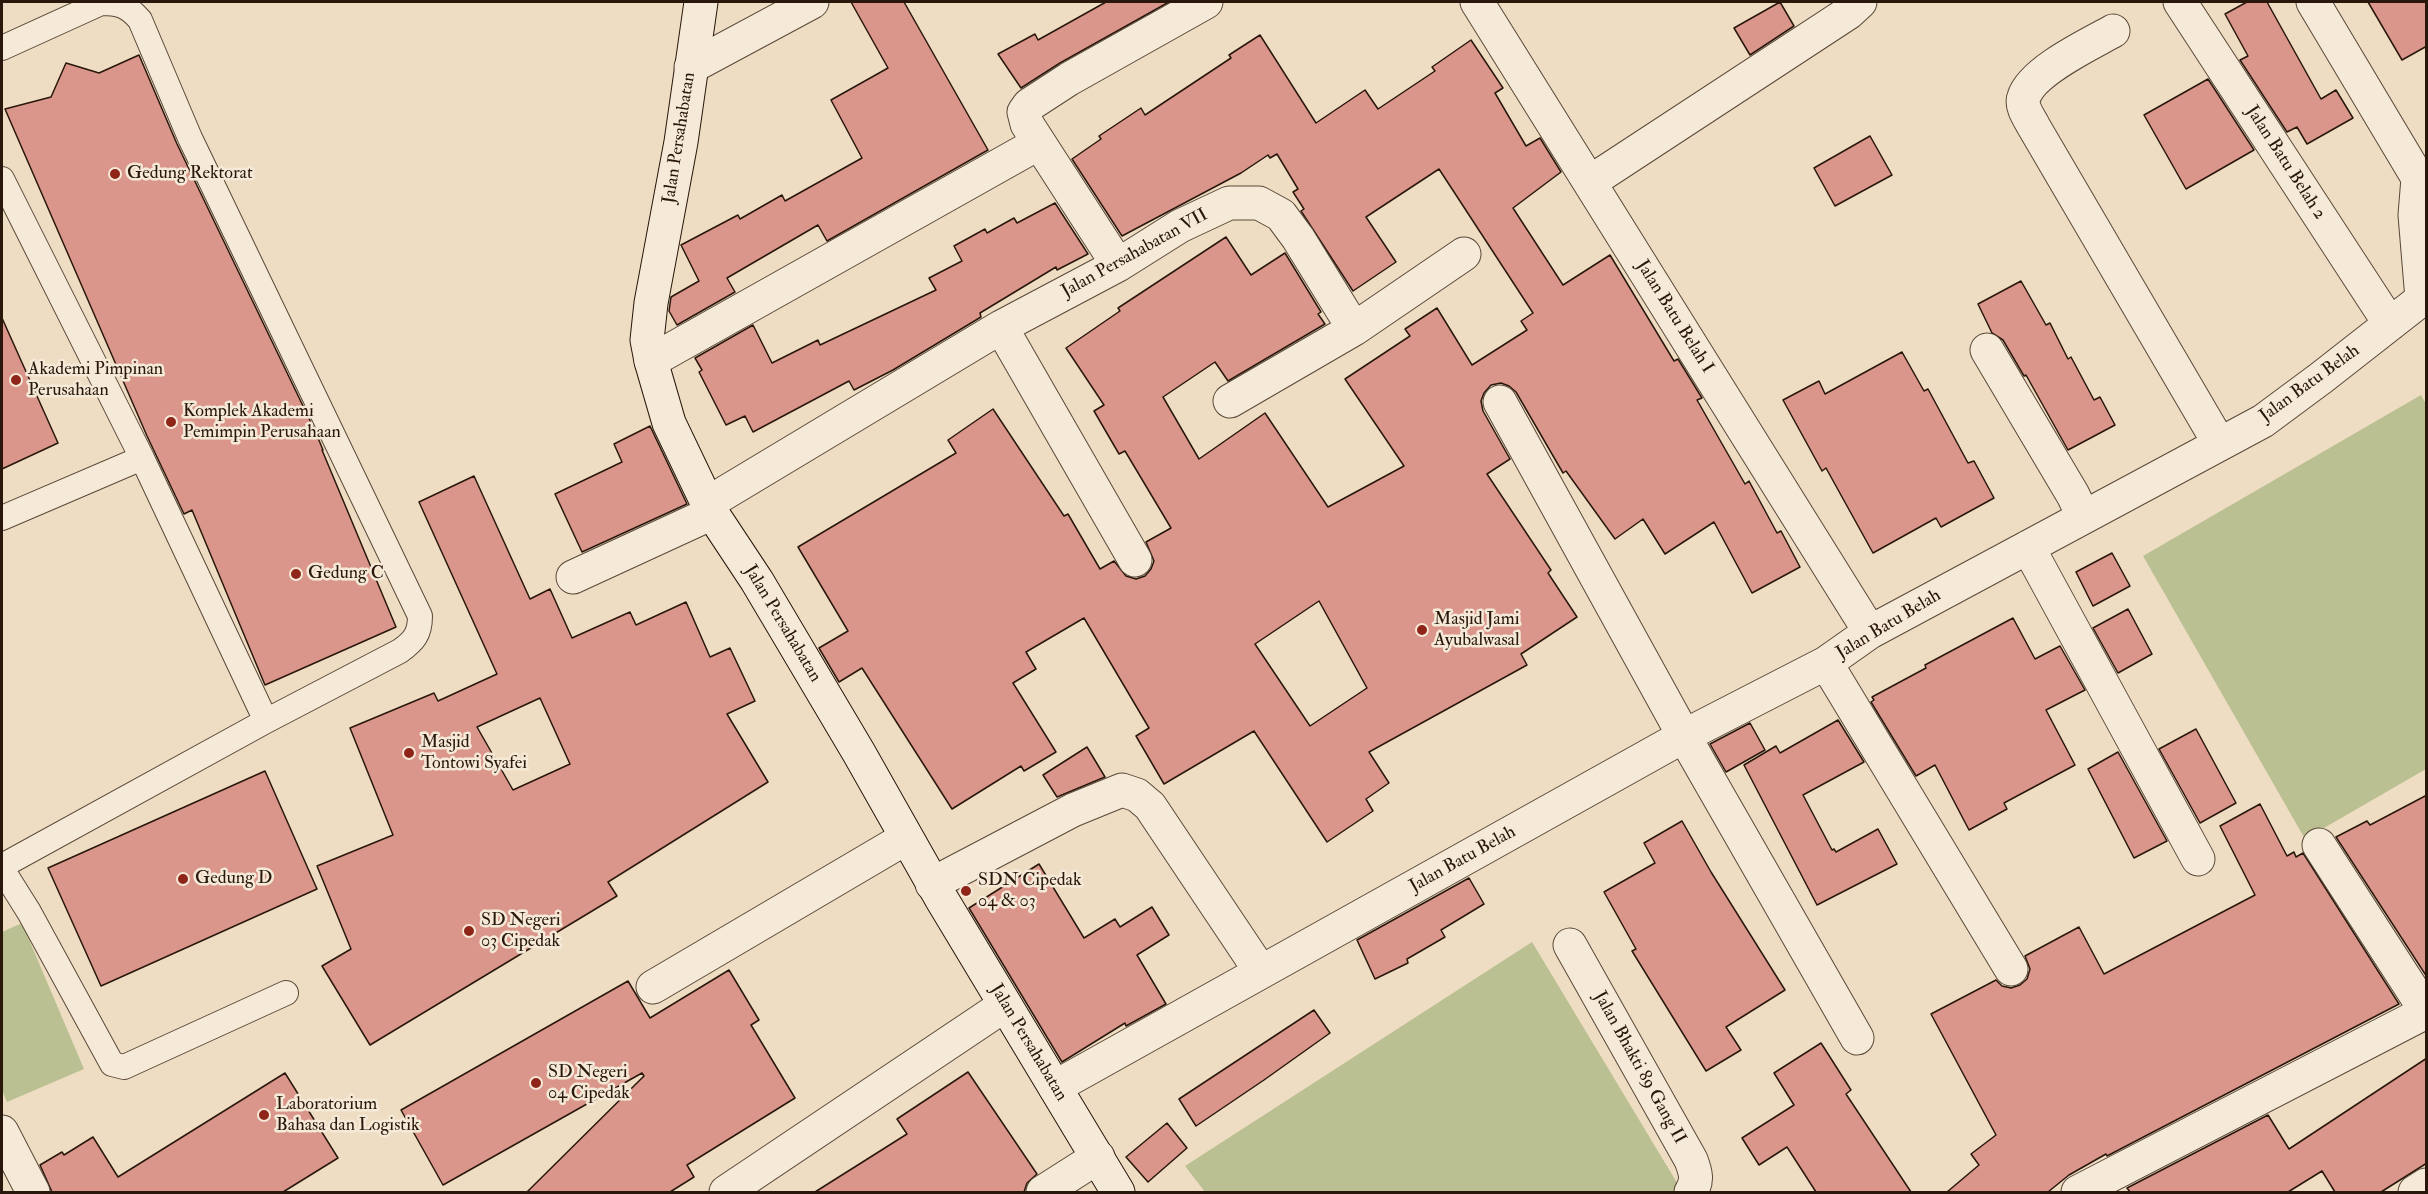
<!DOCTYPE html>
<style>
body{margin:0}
#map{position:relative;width:2428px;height:1194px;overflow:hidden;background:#efddc3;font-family:"IM FELL Double Pica",serif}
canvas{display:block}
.frame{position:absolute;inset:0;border:3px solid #28170a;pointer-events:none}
</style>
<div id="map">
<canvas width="2428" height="1194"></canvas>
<div class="frame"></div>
</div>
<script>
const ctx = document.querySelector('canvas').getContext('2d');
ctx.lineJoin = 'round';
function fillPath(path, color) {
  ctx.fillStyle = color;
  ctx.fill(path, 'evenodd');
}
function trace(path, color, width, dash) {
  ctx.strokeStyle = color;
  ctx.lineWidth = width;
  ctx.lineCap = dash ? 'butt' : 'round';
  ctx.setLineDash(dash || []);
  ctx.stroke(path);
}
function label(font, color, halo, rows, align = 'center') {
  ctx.font = font + ' "IM FELL Double Pica",serif';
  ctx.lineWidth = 5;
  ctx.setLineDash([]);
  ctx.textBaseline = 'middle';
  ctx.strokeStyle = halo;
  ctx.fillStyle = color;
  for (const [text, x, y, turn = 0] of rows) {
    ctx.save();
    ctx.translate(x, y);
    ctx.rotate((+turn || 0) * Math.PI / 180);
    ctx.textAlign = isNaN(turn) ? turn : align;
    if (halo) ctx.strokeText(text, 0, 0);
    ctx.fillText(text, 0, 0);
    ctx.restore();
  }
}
const green = new Path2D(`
 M2421,395L2426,404V769L2305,839L2143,556Z
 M22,923L84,1069L7,1102L2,1090V932Z
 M1532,942L1682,1191L1205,1192L1185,1166Z`);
const building = new Path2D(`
 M851,2H904L988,150L827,241L818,225L727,278L735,292L677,325L669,311L671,297L699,281L681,245L738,215L740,219L782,195L785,201L862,158L831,100L888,68Z
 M1106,2H1169L1060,63L1021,88L998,54L1035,34L1038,40Z
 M1780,2L1794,26L1750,55L1734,28Z
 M2247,2H2267L2321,99L2336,90L2353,118L2307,144L2297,127L2287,132L2240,60L2248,56L2225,14Z
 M2368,2H2427V46L2402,60Z
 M1260,35L1316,123L1365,90L1378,109L1435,71L1432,67L1471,40L1503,88L1495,93L1526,146L1540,138L1561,172L1513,208L1563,285L1610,255L1674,361L1678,359L1702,398L1697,400L1745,484L1749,481L1777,533L1781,531L1800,567L1752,593L1714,522L1665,554L1643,519L1615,539L1566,471L1563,473L1516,392L1509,386L1501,383L1491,385L1484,393L1481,401L1483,411L1510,459L1487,474L1551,570L1548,573L1577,617L1521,654L1527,665L1369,752L1389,783L1366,799L1373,811L1327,842L1254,731L1164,784L1136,736L1149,728L1084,618L1026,652L1036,669L1013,683L1056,752L1024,771L1021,766L952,809L862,668L839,682L819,648L848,631L798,547L956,453L948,440L993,409L1064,516L1068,514L1100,569L1114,561L1126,576L1136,579L1145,576L1151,569L1154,561L1146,542L1171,528L1125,451L1119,454L1094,411L1104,405L1066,348L1120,311L1118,308L1226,237L1251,275L1285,253L1321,312L1318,314L1325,324L1228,381L1215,362L1163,397L1199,459L1265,413L1328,507L1404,466L1345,379L1410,336L1405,329L1437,308L1472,365L1527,330L1521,321L1533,313L1439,169L1366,217L1396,262L1353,291L1301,211L1304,209L1293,192L1298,189L1277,154L1270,158L1268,155L1241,173L1122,236L1072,159L1101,139L1099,136L1141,108L1145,115L1231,58L1229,55ZM1319,601L1367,688L1310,726L1255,644Z
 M139,55L177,144L316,433L323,450H322L396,627L265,685L192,510L184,514L147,436L5,109L51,97L66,63L99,73Z
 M2208,79L2254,150L2186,189L2144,115Z
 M1870,136L1892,175L1835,206L1814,168Z
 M1055,203L1088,254L1057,270L1056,267L980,313L981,317L893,370L854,390L849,381L753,432L745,416L726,425L699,372L702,370L695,358L753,325L772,363L818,340L820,345L936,290L929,278L962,261L954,246L985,229L987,233L1014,218L1017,223Z
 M2021,281L2046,325L2050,323L2068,359L2071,357L2094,400L2100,397L2115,425L2068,450L2026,375L2024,376L2003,340L1992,333L1978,304Z
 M2,318L58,443L2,469Z
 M1902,352L1924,391L1928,389L1968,463L1974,461L1994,498L1941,527L1936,518L1873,553L1826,468L1822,471L1783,400L1819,381L1825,394Z
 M650,426L687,504L582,552L555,494L622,462L614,444Z
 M474,476L530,599L550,589L572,638L630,612L636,625L686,602L710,657L730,648L755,701L727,714L768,782L608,882L617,896L370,1045L322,966L351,949L317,866L393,835L350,728L434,693L438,701L497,674L419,502ZM540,698L570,764L513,790L477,727Z
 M2112,553L2130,586L2093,606L2076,572Z
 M2128,609L2152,654L2118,673L2093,628Z
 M2013,618L2035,659L2060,646L2085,690L2046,710L2075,765L2004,803L2007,809L1969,830L1935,765L1916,776L1871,702L1874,700L1872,697L1926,668L1925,665Z
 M1838,720L1864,762L1803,795L1832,850L1834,849L1836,852L1878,829L1897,864L1817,905L1744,765L1776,746L1780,753Z
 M1750,723L1765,750L1726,772L1710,744Z
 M2196,729L2236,803L2200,823L2159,749Z
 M1087,747L1105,777L1057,797L1043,775Z
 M2118,752L2167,841L2134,858L2088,769Z
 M265,771L317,889L101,986L48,868Z
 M2427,795V977L2336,837L2367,821L2370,825Z
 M2260,804L2287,856L2294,852L2296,857L2303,853L2399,1004L2107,1156L2106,1154L2069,1175L2048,1192H1947L1979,1165L1971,1154L1996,1135L1931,1014L1996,980L2002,986L2011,988L2020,985L2027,979L2030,969L2025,956L2079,927L2104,974L2255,895L2220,826Z
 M1682,821L1711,872L1785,990L1726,1027L1741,1050L1706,1071L1632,951L1636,949L1604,892L1655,863L1644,843Z
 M1039,864L1084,938L1115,919L1120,927L1152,907L1169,935L1137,955L1166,1004L1126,1026L1125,1023L1062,1062L969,908Z
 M1469,878L1484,904L1441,930L1445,937L1407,959L1408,963L1375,979L1357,940Z
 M729,970L759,1020L751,1025L795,1098L687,1165L694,1177L670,1192H527L644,1076L642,1073L443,1185L401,1110L628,981L650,1018Z
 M1314,1010L1330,1033L1264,1080L1196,1126L1179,1099Z
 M1821,1043L1851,1090L1846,1094L1911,1192H1816L1787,1147L1759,1165L1742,1138L1794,1105L1774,1073Z
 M2427,1058V1163L2381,1192H2335L2322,1171L2288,1192H2130L2127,1188L2268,1115L2289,1149Z
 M968,1072L1037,1174L1027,1183L1024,1192H815L907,1134L897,1119Z
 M285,1073L338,1158L283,1192H52L40,1165L62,1152L64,1155L93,1137L118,1177Z
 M1167,1123L1187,1148L1148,1182L1126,1157Z`);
const lane = new Path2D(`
 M2,48L101,3C120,3 128,6 140,20L190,138L420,616C420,634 414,641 400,651L266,721L2,866
 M2,179L142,458L266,721
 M2,518L142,458
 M2,869L29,912L112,1064L124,1067L286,993`);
const street = new Path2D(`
 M1477,2L1870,632
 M2180,2L2390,324
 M2113,31C2090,44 2032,71 2024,97C2020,106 2030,119 2034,127L2219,443
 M691,67L812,2
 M1590,182L1848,13L1860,2
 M1118,265L1027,124L1024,112L1029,105L1069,79L1206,2
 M1001,327L1118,265L1180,226L1229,203H1259L1281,215L1298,238L1354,329
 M1987,350L2073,495L2083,516
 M651,361L1039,143
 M1230,401L1354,329L1464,254
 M1500,402L1684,736L1857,1038
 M708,503L1001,327L1135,560
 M2028,547L2198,859
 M573,577L712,513
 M1826,663L2011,969
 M2319,845L2426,1011
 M932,884L1073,810L1122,790L1137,795L1150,806L1261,972
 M1570,945L1691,1160C1696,1173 1698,1181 1691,1192
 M653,987L906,838
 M1055,1087L1684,736L1826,663L1870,632L2263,421L2321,378L2422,299L2415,215L2418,178L2313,2
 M2,1132L33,1192
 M726,1192L1005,1005
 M1043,1192L1098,1157
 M2078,1192L2426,1012
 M2415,1192L2426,1185`);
const secondary = new Path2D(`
 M701,2L681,142L651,303L647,340L651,361L669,423L712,513L757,581L859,753L941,898L1118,1192`);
const markers = [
 [115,174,6,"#8f2418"],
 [16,380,6,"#8f2418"],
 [171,422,6,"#8f2418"],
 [296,574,6,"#8f2418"],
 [1422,630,6,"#8f2418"],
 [409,753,6,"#8f2418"],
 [183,879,6,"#8f2418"],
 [966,891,6,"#8f2418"],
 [469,931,6,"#8f2418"],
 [536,1083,6,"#8f2418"],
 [264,1115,6,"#8f2418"]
];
const streetNames = [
 ["Jalan Persahabatan",680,138,-81],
 ["Jalan Batu Belah 2",2285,163,57],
 ["Jalan Persahabatan VII",1135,254,-29],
 ["Jalan Batu Belah I",1674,317,58],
 ["Jalan Batu Belah",2310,384,-36],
 ["Jalan Persahabatan",782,624,59],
 ["Jalan Batu Belah",1889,625,-31],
 ["Jalan Batu Belah",1463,860,-29],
 ["Jalan Persahabatan",1028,1043,59],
 ["Jalan Bhakti 89 Gang II",1639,1068,61]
];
const poiNames = [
 ["Gedung Rektorat",127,174],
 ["Akademi Pimpinan",28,370],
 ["Perusahaan",28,391],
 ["Komplek Akademi",183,412],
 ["Pemimpin Perusahaan",183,433],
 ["Gedung C",308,574],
 ["Masjid Jami",1434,620],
 ["Ayubalwasal",1434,641],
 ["Masjid",421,743],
 ["Tontowi Syafei",421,764],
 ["Gedung D",195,879],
 ["SDN Cipedak",978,881],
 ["04 & 03",978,902],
 ["SD Negeri",481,921],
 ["03 Cipedak",481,942],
 ["SD Negeri",548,1073],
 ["04 Cipedak",548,1094],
 ["Laboratorium",276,1105],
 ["Bahasa dan Logistik",276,1126]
];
fillPath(green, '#bbc092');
fillPath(building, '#db968c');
trace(building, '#28170a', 1.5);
trace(lane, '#5a4838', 26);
trace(street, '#5a4838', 35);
trace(secondary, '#28170a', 35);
trace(lane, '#f5e9d8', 24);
trace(street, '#f5e9d8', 33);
trace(secondary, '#f5e9d8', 33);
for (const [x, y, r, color] of markers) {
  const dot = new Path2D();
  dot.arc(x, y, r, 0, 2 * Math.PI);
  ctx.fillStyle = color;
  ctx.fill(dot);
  trace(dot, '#f5e9d8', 2);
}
label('18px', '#28170a', '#f5e9d8', streetNames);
label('18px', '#28170a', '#f5e9d8', poiNames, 'left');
</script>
